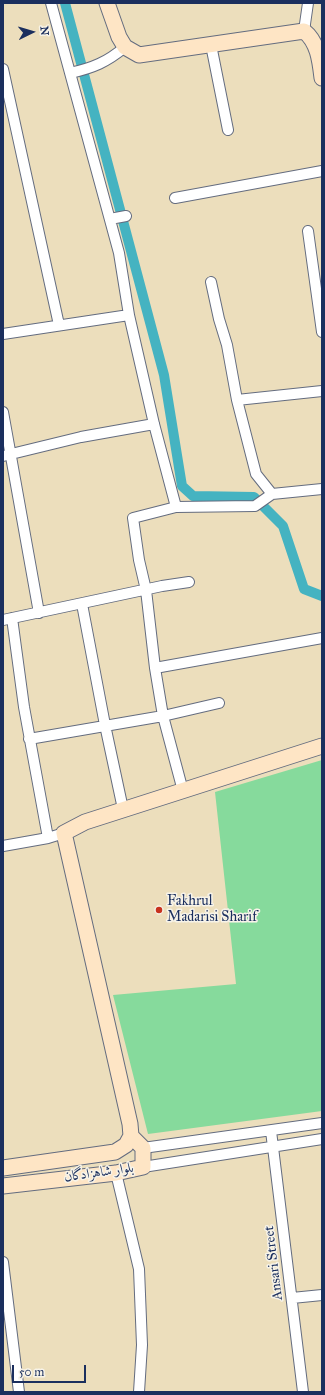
<!DOCTYPE html>
<meta charset="utf-8">
<style>
body{margin:0}
#map{position:relative;width:325px;height:1395px;overflow:hidden;background:#ecdebc;font-family:"IM FELL Great Primer",serif}
canvas{display:block}
.frame{position:absolute;inset:0;border:4px solid #1b2f5e;pointer-events:none}
.north{position:absolute;left:12px;top:12px;width:40px;height:40px;-webkit-text-stroke:3px #f7f3e8;paint-order:stroke;rotate:85deg;font-size:11px;font-weight:700;line-height:16px;text-align:center;color:#1b2f5e}
.north::after{content:'';display:block;margin:auto;width:14px;height:18px;background:#1b2f5e;clip-path:polygon(50% 0,100% 100%,50% 72%,0 100%)}
.scale{position:absolute;left:12px;top:1365px;width:74px;height:18px;box-sizing:border-box;border:2px solid #1b2f5e;border-top:0;padding-left:5px;font-size:12px;line-height:14px;white-space:nowrap;color:#1b2f5e;-webkit-text-stroke:3px #f7f3e8;paint-order:stroke}
</style>
<div id="map">
<canvas width="325" height="1395"></canvas>
<div class="frame"></div>
<div class="north">N</div>
<div class="scale">50 m</div>
</div>
<script>
const ctx = document.querySelector('canvas').getContext('2d');
ctx.lineJoin = 'round';
function fillPath(path, color) {
  ctx.fillStyle = color;
  ctx.fill(path, 'evenodd');
}
function trace(path, color, width, dash) {
  ctx.strokeStyle = color;
  ctx.lineWidth = width;
  ctx.lineCap = dash ? 'butt' : 'round';
  ctx.setLineDash(dash || []);
  ctx.stroke(path);
}
function label(font, color, halo, rows, align = 'center') {
  ctx.font = font + ' "IM FELL Great Primer",Amiri,serif';
  ctx.lineWidth = 3;
  ctx.setLineDash([]);
  ctx.textBaseline = 'middle';
  ctx.strokeStyle = halo;
  ctx.fillStyle = color;
  for (const [text, x, y, turn = 0] of rows) {
    ctx.save();
    ctx.translate(x, y);
    ctx.rotate((+turn || 0) * Math.PI / 180);
    ctx.textAlign = isNaN(turn) ? turn : align;
    if (halo) ctx.strokeText(text, 0, 0);
    ctx.fillText(text, 0, 0);
    ctx.restore();
  }
}
const green = new Path2D(`
 M322,760V1111L148,1134L113,995L236,984L215,792Z`);
const canal = new Path2D(`
 M65,3L164,375L182,486L193,496L254,497L283,526L304,589L322,596`);
const minor = new Path2D(`
 M51,3L119,253L129,315L154,424L176,507
 M304,31L308,3
 M211,45L228,130
 M3,69L59,325
 M70,73C93,68 107,62 125,47
 M175,198L322,171
 M110,219L126,216
 M308,231L322,332
 M211,282L219,319L227,345L237,400
 M3,334L129,315
 M3,412L39,613
 M3,456L81,437L154,424
 M272,494L256,474L237,400L322,391
 M82,604L105,725L123,809
 M12,618L24,707L48,838
 M3,620L162,586L189,582
 M155,668L322,638
 M29,739L163,716L219,703
 M183,791L163,716L155,668L146,590L139,560L133,518L176,507L255,506L272,494L322,489
 M3,846L48,838L64,833
 M271,1131L303,1392
 M143,1148L322,1123
 M143,1167L322,1139
 M116,1173L139,1269L142,1345L139,1392
 M3,1262L19,1392
 M292,1298L322,1295`);
const secondary = new Path2D(`
 M107,3L119,37L125,47L139,55L304,31C318,42 320,61 322,78
 M131,1136L130,1124L64,833L85,822L322,746
 M3,1168L115,1152L126,1145L131,1136
 M3,1186L116,1173L143,1167V1148L131,1136`);
const markers = [
 [159,910,4,"#c8321e"]
];
const poiNames = [
 ["Fakhrul",167,902],
 ["Madarisi Sharif",167,918]
];
const streetNames = [
 ["بلوار شاهزادگان",99,1173,-8],
 ["Ansari Street",274,1263,-97]
];
fillPath(green, '#86da9c');
trace(canal, '#45b3c1', 10);
trace(minor, '#646c7f', 12);
trace(secondary, '#646c7f', 17);
trace(minor, '#fff', 10);
trace(secondary, '#fee5c5', 15);
for (const [x, y, r, color] of markers) {
  const dot = new Path2D();
  dot.arc(x, y, r, 0, 2 * Math.PI);
  ctx.fillStyle = color;
  ctx.fill(dot);
  trace(dot, '#f7f3e8', 1.5);
}
label('14px', '#1b2f5e', '#f7f3e8', poiNames, 'left');
label('14px', '#1b2f5e', '#f7f3e8', streetNames);
</script>
